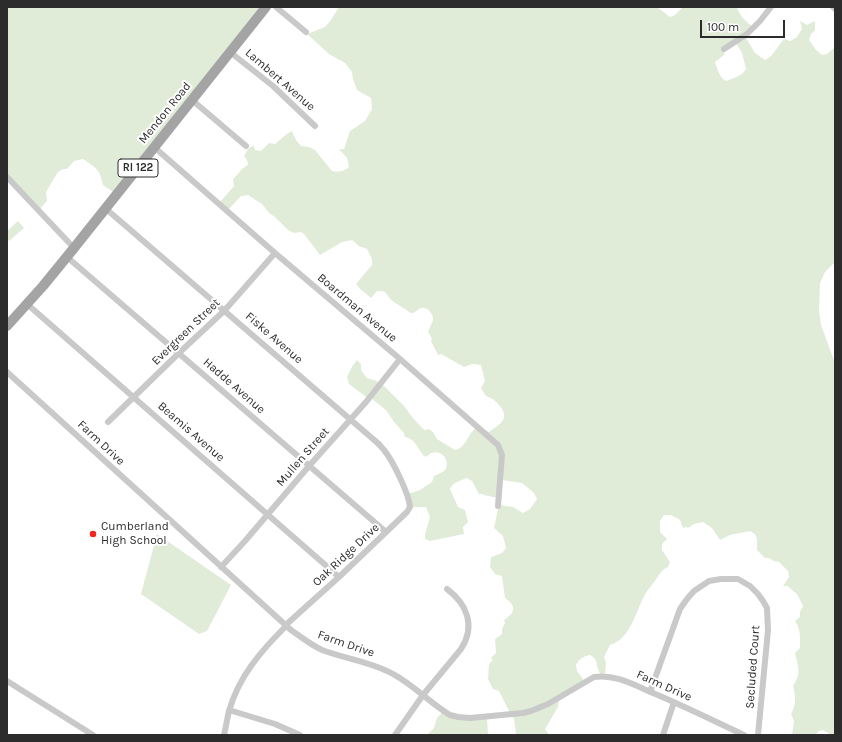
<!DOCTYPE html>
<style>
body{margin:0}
#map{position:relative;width:842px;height:742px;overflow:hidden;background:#fff;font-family:Karla,sans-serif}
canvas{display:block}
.frame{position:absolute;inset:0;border:8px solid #2c2c2c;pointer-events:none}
.scale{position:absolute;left:700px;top:20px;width:85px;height:18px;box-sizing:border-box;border:2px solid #2c2c2c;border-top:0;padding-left:5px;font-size:12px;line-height:14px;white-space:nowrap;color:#2c2c2c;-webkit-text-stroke:3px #fff;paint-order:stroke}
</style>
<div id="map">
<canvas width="842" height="742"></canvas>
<div class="frame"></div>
<div class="scale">100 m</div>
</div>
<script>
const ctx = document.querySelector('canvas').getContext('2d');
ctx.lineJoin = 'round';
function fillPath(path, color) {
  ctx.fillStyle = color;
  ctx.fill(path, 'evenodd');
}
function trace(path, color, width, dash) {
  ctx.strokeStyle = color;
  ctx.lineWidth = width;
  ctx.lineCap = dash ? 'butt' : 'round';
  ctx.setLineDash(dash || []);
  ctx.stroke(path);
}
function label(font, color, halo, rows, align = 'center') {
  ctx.font = font + ' Karla,sans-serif';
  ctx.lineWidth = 4;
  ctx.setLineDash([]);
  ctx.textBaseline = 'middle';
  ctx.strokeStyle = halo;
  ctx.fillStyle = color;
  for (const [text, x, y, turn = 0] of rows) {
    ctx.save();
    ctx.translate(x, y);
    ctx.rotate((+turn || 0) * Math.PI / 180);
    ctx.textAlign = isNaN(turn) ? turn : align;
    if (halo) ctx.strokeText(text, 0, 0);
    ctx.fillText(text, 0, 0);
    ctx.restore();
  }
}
const green = new Path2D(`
 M7,7H267L116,194L103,185C100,169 96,168 83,159L74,161L67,169H63L58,172L46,192L47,201L40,209L7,173Z
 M339,7H657L670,17L675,15L683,7H737C739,16 747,22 754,28L745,36L755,53L765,60L771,56L784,39L790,41L796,38L802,29L800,21L807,25L815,21V30L811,34L809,40L816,50L822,55L827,54L835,47V262L825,272L820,283L819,311L821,325L835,363V735H831L823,730L819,731L815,735H792L794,721L791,714C796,706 796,695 793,686C802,673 798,667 795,653L800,648C800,638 801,629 795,621L800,617V612L803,606L797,594L793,591L788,586H783L789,577L788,571L779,562L774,561L769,558H765L757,550V539L755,534L750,531L730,535L720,540L712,528L703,522L694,524L688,528L686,527L683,528L680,520L671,515H664L660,521V532L667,539L662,544V550L670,562L668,567C661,570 659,575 655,581C652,585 648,589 646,593C635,611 632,638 610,645L604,657L606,662L605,676H601C600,673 598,670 597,666C596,659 596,659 590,655C583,656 579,659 576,665L577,671L585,682L559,699L558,707L545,729L549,735H515L516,734L514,719L513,717L509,711L499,691L493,689L488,679L489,664L493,660L491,658L496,653L495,639L502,634V629L505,623L504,620C515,613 517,606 505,598L502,576L495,574L490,567L491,557L502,553L506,548L503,536L494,528L499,505L513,507L523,513L530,509L537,499L534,493L522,483L502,480L498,498L484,495L482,494H479L472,481L467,478C460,481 453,482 450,489L458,507L465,510L468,522L463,527L464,534L430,541L425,539V534L430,517L426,507H412L408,494L420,490L432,482L434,476C437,474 442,473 445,470C452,461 439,444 426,457C418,452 417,439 405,437L404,433L394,422L386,410L371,398L369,399L349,384L347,377L353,365L357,360L361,364V370L367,378L377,381L383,385L404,406L413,418L422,428L425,430L429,429L433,432L437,439L455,450C464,448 466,440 471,433C473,431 475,428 478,426L489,432C500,424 511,419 499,405C496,401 492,398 486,396L481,388L485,381L481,365L472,364L464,367L441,354L438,355L431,341C433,338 430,335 428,332C429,328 432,324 433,320C434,314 427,306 421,308C418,309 416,312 413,313H411L391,300L385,292L381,291H377L371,298L360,289L356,284L372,265V259L367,249L359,246L352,240L342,242L320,255L304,234L301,232L294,233L288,230L275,217L269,213L262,204L248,195L241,196L228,210L220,202L234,186L233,179C239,174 240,169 248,165L247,160L244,156C247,151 248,147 254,146L255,150L261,151L269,143L275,144C281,139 286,134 292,131L296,140L301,146L309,147L315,150L332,171C339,172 343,172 349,167L347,158L339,149H344L350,131L365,121L372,109L371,98L357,90L353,79L352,72L345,63L329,54L307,34L325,27L331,20ZM736,43L742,53L746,69C742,76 734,78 726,81C719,77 718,70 715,62L724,55L725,49Z
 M18,221L24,228L9,241L7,238V231Z
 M157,534L231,585L207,631L199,634L141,594Z
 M444,710L455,715L487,717L488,735H427L434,728L437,718Z`);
const street = new Path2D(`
 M276,7L306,32
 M833,7L835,9
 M724,49L747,34L760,21L771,7
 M230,52L273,86L315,126
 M192,100L246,146
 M154,147L275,253L400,359L498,445L502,455L498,506
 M7,177L74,248
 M105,208L373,439C377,442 381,446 384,450C393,461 409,494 410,507L407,512L339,577L289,622
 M67,257L386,532
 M27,304L339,577
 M7,372L291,630C301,637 311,645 322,650C343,658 366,661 387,671C410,681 428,702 450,715L458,717L470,718L523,713L531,711L548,704L594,677C616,674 634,685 653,693C684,706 714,721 744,735
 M108,422L179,353L225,310L275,253
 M221,567L245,541L309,466L366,402L400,359
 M7,681L93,735
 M650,692L680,609L687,599L694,591L709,581L721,579H738L750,586L758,594L763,601L767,608L768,630L758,735
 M229,710L275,724L300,735
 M224,735C226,727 227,719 229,711C239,676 261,651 286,626
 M395,735L423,695L461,649C476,626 467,604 447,589
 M663,735L674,702`);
const primary = new Path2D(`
 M7,326L43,286L74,248L266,7`);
const markers = [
 [93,534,4,"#f4251e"]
];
const shields = [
 [138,168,40]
];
const shieldNames = [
 ["RI 122",138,168]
];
const streetNames = [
 ["Lambert Avenue",280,80,41],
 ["Mendon Road",165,113,-51],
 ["Boardman Avenue",357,308,40],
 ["Evergreen Street",186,332,-44],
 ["Fiske Avenue",274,338,41],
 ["Hadde Avenue",234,386,41],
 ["Beamis Avenue",191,432,41],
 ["Farm Drive",101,443,43],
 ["Mullen Street",303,457,-49],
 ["Oak Ridge Drive",346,555,-43],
 ["Farm Drive",346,644,19],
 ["Secluded Court",753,667,-86],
 ["Farm Drive",664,686,24]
];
const poiNames = [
 ["Cumberland",101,527],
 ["High School",101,541]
];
fillPath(green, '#e1ecd8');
trace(street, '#c9c9c9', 6);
trace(primary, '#a4a4a4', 10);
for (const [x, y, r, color] of markers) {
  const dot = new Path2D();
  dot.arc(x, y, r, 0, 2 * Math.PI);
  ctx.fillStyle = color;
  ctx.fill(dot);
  trace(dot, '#fff', 1.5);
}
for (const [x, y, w] of shields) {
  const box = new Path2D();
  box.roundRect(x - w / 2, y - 9, w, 18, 3);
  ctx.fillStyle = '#fff';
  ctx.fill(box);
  trace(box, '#2c2c2c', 1);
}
label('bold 11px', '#2c2c2c', null, shieldNames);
label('12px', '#2c2c2c', '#fff', streetNames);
label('12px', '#2c2c2c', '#fff', poiNames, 'left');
</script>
